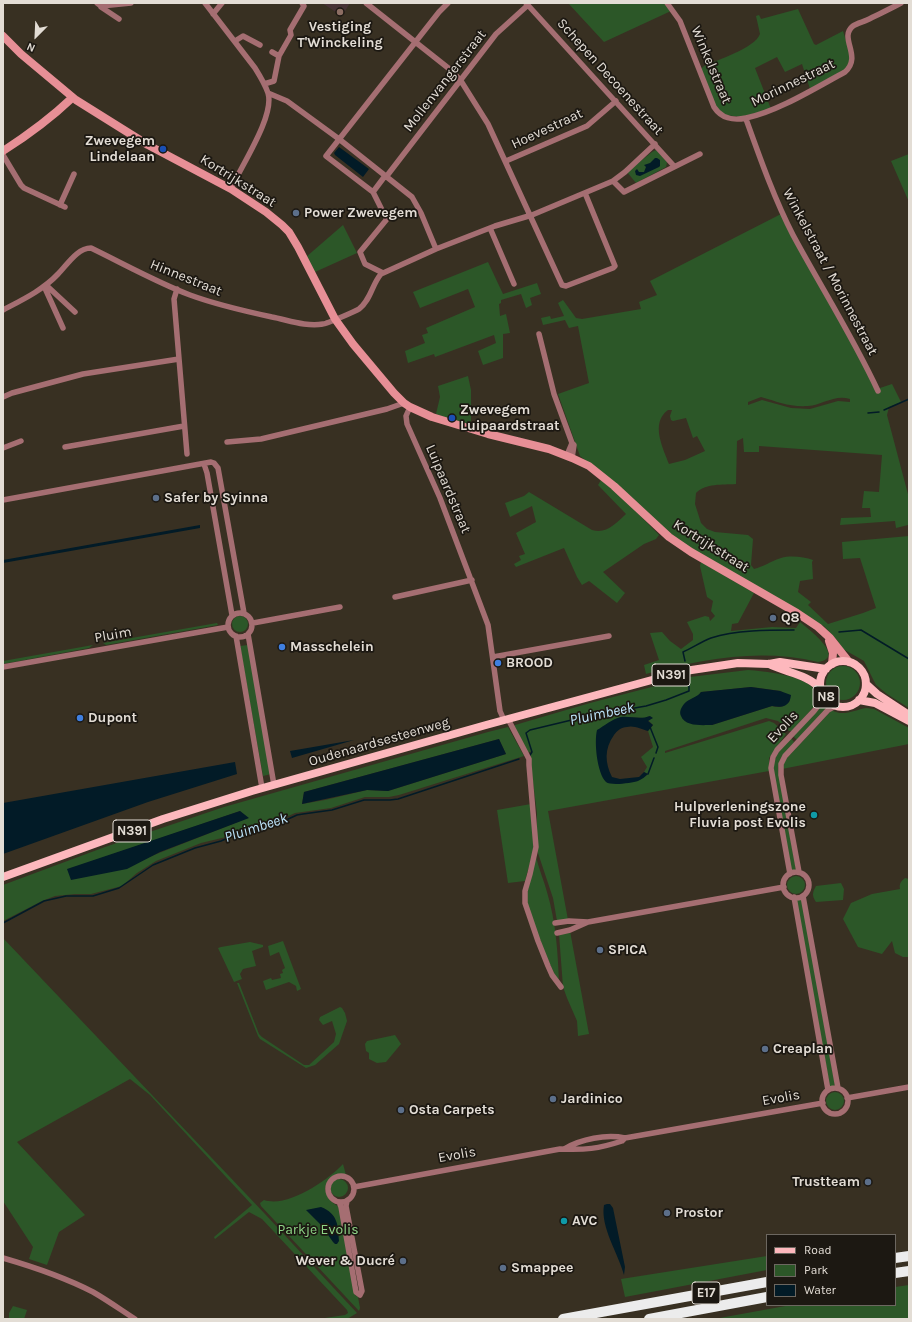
<!DOCTYPE html>
<meta charset="utf-8">
<style>
body{margin:0}
#map{position:relative;width:912px;height:1322px;overflow:hidden;background:#383022;font-family:Karla,sans-serif}
canvas{display:block}
.frame{position:absolute;inset:0;border:4px solid #e3ddd5;pointer-events:none}
.legend{position:absolute;left:766px;top:1234px;width:130px;height:72px;box-sizing:border-box;background:#1c1812;border:1px solid #6c6760;margin:0;padding:5px 7px;list-style:none;font-size:12px;color:#e3ddd5}
.legend li{display:flex;align-items:center;gap:8px;height:20px}
.legend b{width:20px;border:1px solid #6c6760}
.north{position:absolute;left:16px;top:16px;width:40px;height:40px;-webkit-text-stroke:3px #1c1812;paint-order:stroke;rotate:204deg;font-size:11px;font-weight:700;line-height:16px;text-align:center;color:#e3ddd5}
.north::after{content:'';display:block;margin:auto;width:14px;height:18px;background:#e3ddd5;clip-path:polygon(50% 0,100% 100%,50% 72%,0 100%)}
</style>
<div id="map">
<canvas width="912" height="1322"></canvas>
<div class="frame"></div>
<ul class="legend">
<li><b style="height:5px;background:#fdb8bd"></b>Road</li>
<li><b style="height:11px;background:#2c5728"></b>Park</li>
<li><b style="height:11px;background:#021b27"></b>Water</li>
</ul>
<div class="north">N</div>
</div>
<script>
const ctx = document.querySelector('canvas').getContext('2d');
ctx.lineJoin = 'round';
function fillPath(path, color) {
  ctx.fillStyle = color;
  ctx.fill(path, 'evenodd');
}
function trace(path, color, width, dash) {
  ctx.strokeStyle = color;
  ctx.lineWidth = width;
  ctx.lineCap = dash ? 'butt' : 'round';
  ctx.setLineDash(dash || []);
  ctx.stroke(path);
}
function label(font, color, halo, rows, align = 'center') {
  ctx.font = font + ' Karla,sans-serif';
  ctx.lineWidth = 3.5;
  ctx.setLineDash([]);
  ctx.textBaseline = 'middle';
  ctx.strokeStyle = halo;
  ctx.fillStyle = color;
  for (const [text, x, y, turn = 0] of rows) {
    ctx.save();
    ctx.translate(x, y);
    ctx.rotate((+turn || 0) * Math.PI / 180);
    ctx.textAlign = isNaN(turn) ? turn : align;
    if (halo) ctx.strokeText(text, 0, 0);
    ctx.fillText(text, 0, 0);
    ctx.restore();
  }
}
const education = new Path2D(`
 M322,3H350L342,16Z`);
const green = new Path2D(`
 M568,3H664L671,11L604,42Z
 M798,9L814,44L816,45L843,31L849,50L850,64L844,70L810,89L802,64L785,72L777,57L755,68L771,109L740,117L726,115L716,109L701,69L704,66C717,60 755,48 760,34L756,16L759,15L761,19Z
 M656,150L667,162L666,167L636,183L627,172L652,152Z
 M909,154V202L891,161Z
 M781,214L877,389L892,384L901,402L889,407L887,415L909,498V530L908,525L896,528L895,521L840,525L841,518L871,517L870,508H862L864,491L879,492L882,455L759,446V452H744L743,438L737,441L736,484C722,485 706,483 696,493L695,504L701,523L707,529L715,532L748,535L753,539L751,565L754,569C763,567 771,561 781,558C791,555 804,557 813,560L812,562L813,579L800,581L798,592L811,602L808,605L828,624L863,613L876,608L860,558L843,559L842,542L909,536V708L887,694L876,685L864,661L843,649L837,640L824,626L816,622L667,534L613,482L580,456L558,394L589,383L578,326L569,328L565,320L543,325L541,318L550,316L551,319L564,316L558,303L563,300L576,318L582,319L641,309L639,302L657,295L650,281ZM761,397C779,402 788,407 808,406C822,405 835,394 850,399V402L838,401L810,409L791,408L762,400L748,405V402ZM668,410H672L670,416L671,420L673,421L686,418L693,438L697,436L705,451L685,460L669,464C663,448 650,423 668,410Z
 M343,225L357,253L315,272L306,257Z
 M488,262L503,294L537,283L541,294L530,298L532,305L526,308L521,294L501,300V303L499,304L500,316L506,314L510,333L503,334V358L483,365L478,351L496,343L494,335L435,357L434,354L408,363L405,351L425,343L422,335L428,333L426,328L475,307L468,289L420,308L413,292Z
 M468,376L471,390V426L436,414L440,397L438,386Z
 M601,480L619,494L659,535L656,539L644,544L603,572L625,593L617,603L589,581L582,585L577,577L564,548L516,567L514,564L521,560L519,556L525,554L516,533L536,522L532,506L510,517L505,503L524,496L529,492L592,530C607,534 615,524 626,514L598,485Z
 M701,562L754,593L738,623L732,624L731,631L772,627L796,628L800,622C806,627 848,658 818,662C760,648 702,659 646,674L644,665L659,660L650,633L662,632L670,641L681,649L693,640V634L687,622L705,616L709,617L710,621L715,616L711,611L713,601L707,597L700,566Z
 M232 624a8 8 0 1 1 16 0a8 8 0 1 1-16 0Z
 M217,623L218,625L106,645L103,643Z
 M93,645L89,648L3,664V661Z
 M248,645L271,774L263,776L240,646Z
 M826 683a17 17 0 1 1 34 0a17 17 0 1 1-34 0Z
 M748,670C764,671 800,675 812,687C815,690 817,696 819,701L792,731H789L778,721L766,718L665,751V753L769,721L774,723L786,734L769,758V771L548,811L568,920L557,921L553,898L537,850V813L530,759L532,751L527,753L515,727V725L590,703L690,677ZM751,687L781,691L790,701C783,707 781,708 772,706L712,725L688,701L698,696L701,692ZM650,716L648,720L653,725L648,731L653,747L641,757L647,767L644,772L648,774L644,777L606,781L596,741L620,717L645,718Z
 M823,705L827,707L797,740L793,736Z
 M866,708L874,709L909,728V744L782,769L785,760L832,710C842,717 855,710 866,708Z
 M508,727L524,756L399,795L389,797H365L331,808L295,813L284,818L245,829L226,837L201,843L156,861L137,873L122,886L91,894H75L55,896L42,901L3,921V885L105,847L224,807L488,732ZM499,739L506,754L388,791L367,790L325,800L302,804L304,792ZM240,811L248,818L149,857L67,870Z
 M791,738L794,742C788,751 779,756 778,768L796,870L791,871L773,773C773,756 780,749 791,738Z
 M531,804L534,835L533,852L525,881L508,883L497,810Z
 M536,857C539,869 544,881 547,892C556,922 558,953 559,984L539,940L527,902L526,897Z
 M787 885a9 9 0 1 1 18 0a9 9 0 1 1-18 0Z
 M905,878L909,879V957H903L895,953L892,941L882,954L858,947L843,919L851,903L872,894L900,889C899,884 901,881 905,878Z
 M841,883L844,889L843,900L816,902C812,896 812,893 816,886Z
 M802,899L835,1086L830,1087L796,900Z
 M570,931L589,1034L578,1036L577,1021L567,998L563,987L559,934Z
 M3,938L265,1214L357,1313L347,1319H318L345,1315L348,1313L347,1310L262,1219L249,1212L215,1239L214,1237L252,1205L150,1095L130,1079L17,1142L85,1215L59,1232L47,1265L29,1259L33,1247L3,1201Z
 M283,941L301,989L297,991L296,986L289,982L266,990L263,981L271,978L272,980L281,978L280,974L283,973L282,970L285,968L279,952L270,956L268,946Z
 M250,942L263,945V947L252,951L256,966L243,969L240,974L242,979L234,982L218,948L221,947Z
 M237,983H239L259,1034L262,1037L304,1065H309L334,1042L336,1034L332,1021L323,1025L319,1020L320,1017L340,1007L342,1008L345,1013L347,1021L339,1044L315,1065L306,1068L260,1039L258,1036Z
 M395,1035L401,1044L386,1062L377,1063L369,1059V1053L366,1051L365,1044L367,1041Z
 M826 1101a9 9 0 1 1 18 0a9 9 0 1 1-18 0Z
 M343,1164L346,1175C332,1171 319,1186 329,1198C331,1202 335,1204 339,1207L355,1295L358,1297L360,1308L359,1311L261,1206L260,1203L264,1200C288,1208 328,1180 343,1164Z
 M330 1188a9 9 0 1 1 18 0a9 9 0 1 1-18 0Z
 M767,1256V1270L625,1297L621,1279Z
 M909,1285V1319H714L791,1305H895V1287Z
 M13,1306L27,1310L24,1319H9V1313Z`);
const water = new Path2D(`
 M339,147L369,169L363,177L335,155L334,153Z
 M655,158H657L660,160V166L659,167L640,176L636,175L635,171L637,169L639,172H644L646,167L644,165L650,163Z
 M200,525V528L3,563V560Z
 M751,687L780,691L791,695C790,707 781,708 772,706L712,725C703,725 685,727 681,716C679,712 681,708 684,704C689,698 697,698 701,692Z
 M650,716L653,718L648,721L653,725L648,731C642,729 633,725 627,727C621,727 617,731 614,735C604,749 605,763 612,777L620,779L639,777L644,772L648,774C645,777 642,779 638,781C632,783 611,786 606,782C597,773 594,742 597,730C604,726 612,719 621,717C631,716 640,720 650,716Z
 M499,739L506,754L388,791L367,790L302,804L304,792Z
 M354,740L292,758L290,751Z
 M235,762L237,774L148,802L3,854V803Z
 M240,811L249,818L160,852L127,869L71,880L67,869Z
 M607,1204H610L613,1208L625,1267L624,1275C619,1255 600,1227 604,1205Z
 M321,1207C338,1214 338,1225 339,1241L337,1244H335L333,1242L321,1225L306,1210Z`);
const stream = new Path2D(`
 M884,410L909,399
 M868,413L879,412
 M839,632L861,630L909,659
 M685,661L683,652C692,648 701,642 711,638C736,630 768,630 794,630
 M650,727L658,747L656,753
 M530,755L532,752L526,733L530,730L580,718L600,717L606,713L646,706L666,700L689,691V680
 M648,774L654,758
 M3,923L44,901L66,896H93L119,888L153,865L195,848L221,841L254,827L286,820L297,815L303,814L332,810L364,800H390L398,799L519,759`);
const street = new Path2D(`
 M97,3L101,6L131,3
 M205,3L255,68C260,76 265,84 268,93C275,116 241,166 231,189
 M366,3L452,71L461,81L488,124L562,285L566,286L613,268L615,266L585,193
 M526,3L674,166
 M667,3L680,21L714,107C721,118 733,121 746,118C777,112 817,87 845,72C863,56 838,38 853,26C857,23 863,22 867,20C879,14 890,9 901,3
 M101,7L119,19
 M213,14L222,3
 M235,41L243,36L260,45
 M272,52L279,56
 M264,84L274,81L279,56L291,35L290,30L304,6L302,3
 M268,93L287,101L339,139L412,197L421,213L436,249
 M746,119C760,158 774,198 793,235C821,287 853,337 878,391
 M3,155L21,185L24,188L65,207
 M506,161L587,126L616,101
 M386,177L496,34L528,5
 M613,181L624,192L700,154
 M373,192L385,176
 M60,205L74,174
 M490,228L514,284
 M383,273L365,264L360,252L387,219L385,216L373,192L326,156L439,12L448,3
 M46,285L75,312
 M44,286L63,328
 M177,289L174,299L187,454
 M3,310C22,300 43,290 58,274C67,265 77,248 91,248C124,264 156,282 190,295C217,305 244,311 272,317C288,320 306,327 323,324C326,324 356,311 359,309C371,300 372,284 381,274L436,249L495,226L532,215L613,181L625,172L655,144
 M539,334L554,394L572,443L574,445L572,458
 M3,397L12,393L83,374L179,359
 M410,407L406,416L407,424L440,498L488,625L500,711L504,720
 M227,442L261,439L387,409L404,403
 M65,447L184,426
 M3,448L21,441
 M567,455L572,443
 M204,464L207,473L232,615
 M3,500L211,462L214,463L218,468L244,613
 M395,597L472,580
 M228 625a12 12 0 1 1 24 0a12 12 0 1 1-24 0Z
 M253,623L340,607
 M248,634L274,785
 M236,636L262,788
 M493,657L609,636
 M3,667L228,627
 M508,719L529,759V765L536,847L530,874L525,891V903L538,941L548,966L552,975L561,987
 M799,872L781,775V764L785,756L828,710L837,705
 M783 885a13 13 0 1 1 26 0a13 13 0 1 1-26 0Z
 M790,874L771,768L773,757L777,750L814,711L825,697
 M803,896L838,1088
 M794,897L828,1090
 M555,923L569,921L588,922L784,887
 M557,933L570,930L588,922
 M822 1101a13 13 0 1 1 26 0a13 13 0 1 1-26 0Z
 M847,1098L909,1087
 M564,1149C581,1139 606,1134 625,1138L823,1103
 M328 1189a13 13 0 1 1 26 0a13 13 0 1 1-26 0Z
 M354,1187L560,1149C585,1150 598,1149 622,1141L625,1138
 M339,1202L341,1207L356,1292L360,1295L362,1291L346,1206L347,1201
 M3,1258C34,1267 64,1277 93,1292C107,1300 121,1310 135,1319`);
const secondary = new Path2D(`
 M3,36L21,54L76,100L148,145L231,189L266,212L282,225L289,232L298,247L335,319L353,344L394,393L404,403L410,407L432,417L488,434L549,449L572,458L589,466L614,486L669,537L691,552L797,613L818,627L830,638L849,662
 M3,151C28,135 51,118 72,98
 M829,641L833,653L832,664`);
const primary = new Path2D(`
 M820 684a23 23 0 1 1 46 0a23 23 0 1 1-46 0Z
 M769,664C787,673 807,674 821,689
 M866,684L877,694L909,715
 M859,700L875,703L909,721
 M3,877L163,819L252,791L486,725L685,671L738,663L769,664L780,662L826,669`);
const highway = new Path2D(`
 M895,1258L909,1256
 M895,1273L909,1271
 M563,1319L767,1282
 M649,1319L767,1297`);
const markers = [
 [340,12,4,"#8d6e63"],
 [163,149,4,"#1a4fb4"],
 [296,213,4,"#5c6f8a"],
 [452,418,4,"#1a4fb4"],
 [156,498,4,"#5c6f8a"],
 [773,618,4,"#5c6f8a"],
 [282,647,4,"#3f7fe0"],
 [498,663,4,"#3f7fe0"],
 [80,718,4,"#3f7fe0"],
 [814,815,4,"#0f9aa8"],
 [600,950,4,"#5c6f8a"],
 [765,1049,4,"#5c6f8a"],
 [553,1099,4,"#5c6f8a"],
 [401,1110,4,"#5c6f8a"],
 [868,1182,4,"#5c6f8a"],
 [667,1213,4,"#5c6f8a"],
 [564,1221,4,"#0f9aa8"],
 [403,1261,4,"#5c6f8a"],
 [503,1268,4,"#5c6f8a"]
];
const shields = [
 [671,675,38],
 [826,697,26],
 [132,831,38],
 [706,1293,28]
];
const shieldNames = [
 ["N391",671,675],
 ["N8",826,697],
 ["N391",132,831],
 ["E17",706,1293]
];
const poiNames = [
 ["Vestiging",340,27,"center"],
 ["T'Winckeling",340,43,"center"],
 ["Zwevegem",155,141,"right"],
 ["Lindelaan",155,157,"right"],
 ["Power Zwevegem",304,213],
 ["Zwevegem",460,410],
 ["Luipaardstraat",460,426],
 ["Safer by Syinna",164,498],
 ["Q8",781,618],
 ["Masschelein",290,647],
 ["BROOD",506,663],
 ["Dupont",88,718],
 ["Hulpverleningszone",806,807,"right"],
 ["Fluvia post Evolis",806,823,"right"],
 ["SPICA",608,950],
 ["Creaplan",773,1049],
 ["Jardinico",561,1099],
 ["Osta Carpets",409,1110],
 ["Trustteam",860,1182,"right"],
 ["Prostor",675,1213],
 ["AVC",572,1221],
 ["Wever & Ducré",395,1261,"right"],
 ["Smappee",511,1268]
];
const streetNames = [
 ["Winkelstraat",711,65,67],
 ["Schepen Decoenestraat",610,77,48],
 ["Mollenvangerstraat",445,81,-52],
 ["Morinnestraat",793,83,-26],
 ["Hoevestraat",547,129,-25],
 ["Kortrijkstraat",238,181,32],
 ["Winkelstraat / Morinnestraat",830,272,62],
 ["Hinnestraat",186,278,22],
 ["Luipaardstraat",448,489,67],
 ["Kortrijkstraat",711,546,32],
 ["Pluim",113,635,-10],
 ["Evolis",783,727,-47],
 ["Oudenaardsesteenweg",379,742,-16],
 ["Evolis",781,1098,-10],
 ["Evolis",457,1155,-10]
];
const parkNames = [
 ["Parkje Evolis",318,1230]
];
const waterNames = [
 ["Pluimbeek",602,714,-12],
 ["Pluimbeek",256,828,-18]
];
fillPath(education, '#473235');
fillPath(green, '#2c5728');
fillPath(water, '#021b27');
trace(stream, '#021b27', 1.5);
trace(street, '#a56e72', 5.5);
trace(secondary, '#e78f96', 8);
trace(primary, '#fdb8bd', 8);
trace(highway, '#ececec', 10);
for (const [x, y, r, color] of markers) {
  const dot = new Path2D();
  dot.arc(x, y, r, 0, 2 * Math.PI);
  ctx.fillStyle = color;
  ctx.fill(dot);
  trace(dot, '#1c1812', 1.5);
}
for (const [x, y, w] of shields) {
  const box = new Path2D();
  box.roundRect(x - w / 2, y - 11, w, 22, 3);
  ctx.fillStyle = '#1c1812';
  ctx.fill(box);
  trace(box, '#e3ddd5', 1);
}
label('bold 13px', '#e3ddd5', null, shieldNames);
label('bold 14px', '#e3ddd5', '#1c1812', poiNames, 'left');
label('14px', '#e3ddd5', '#1c1812', streetNames);
label('14px', '#8ed486', '#1c1812', parkNames);
label('italic 15px', '#bee6fc', '#1c1812', waterNames);
</script>
